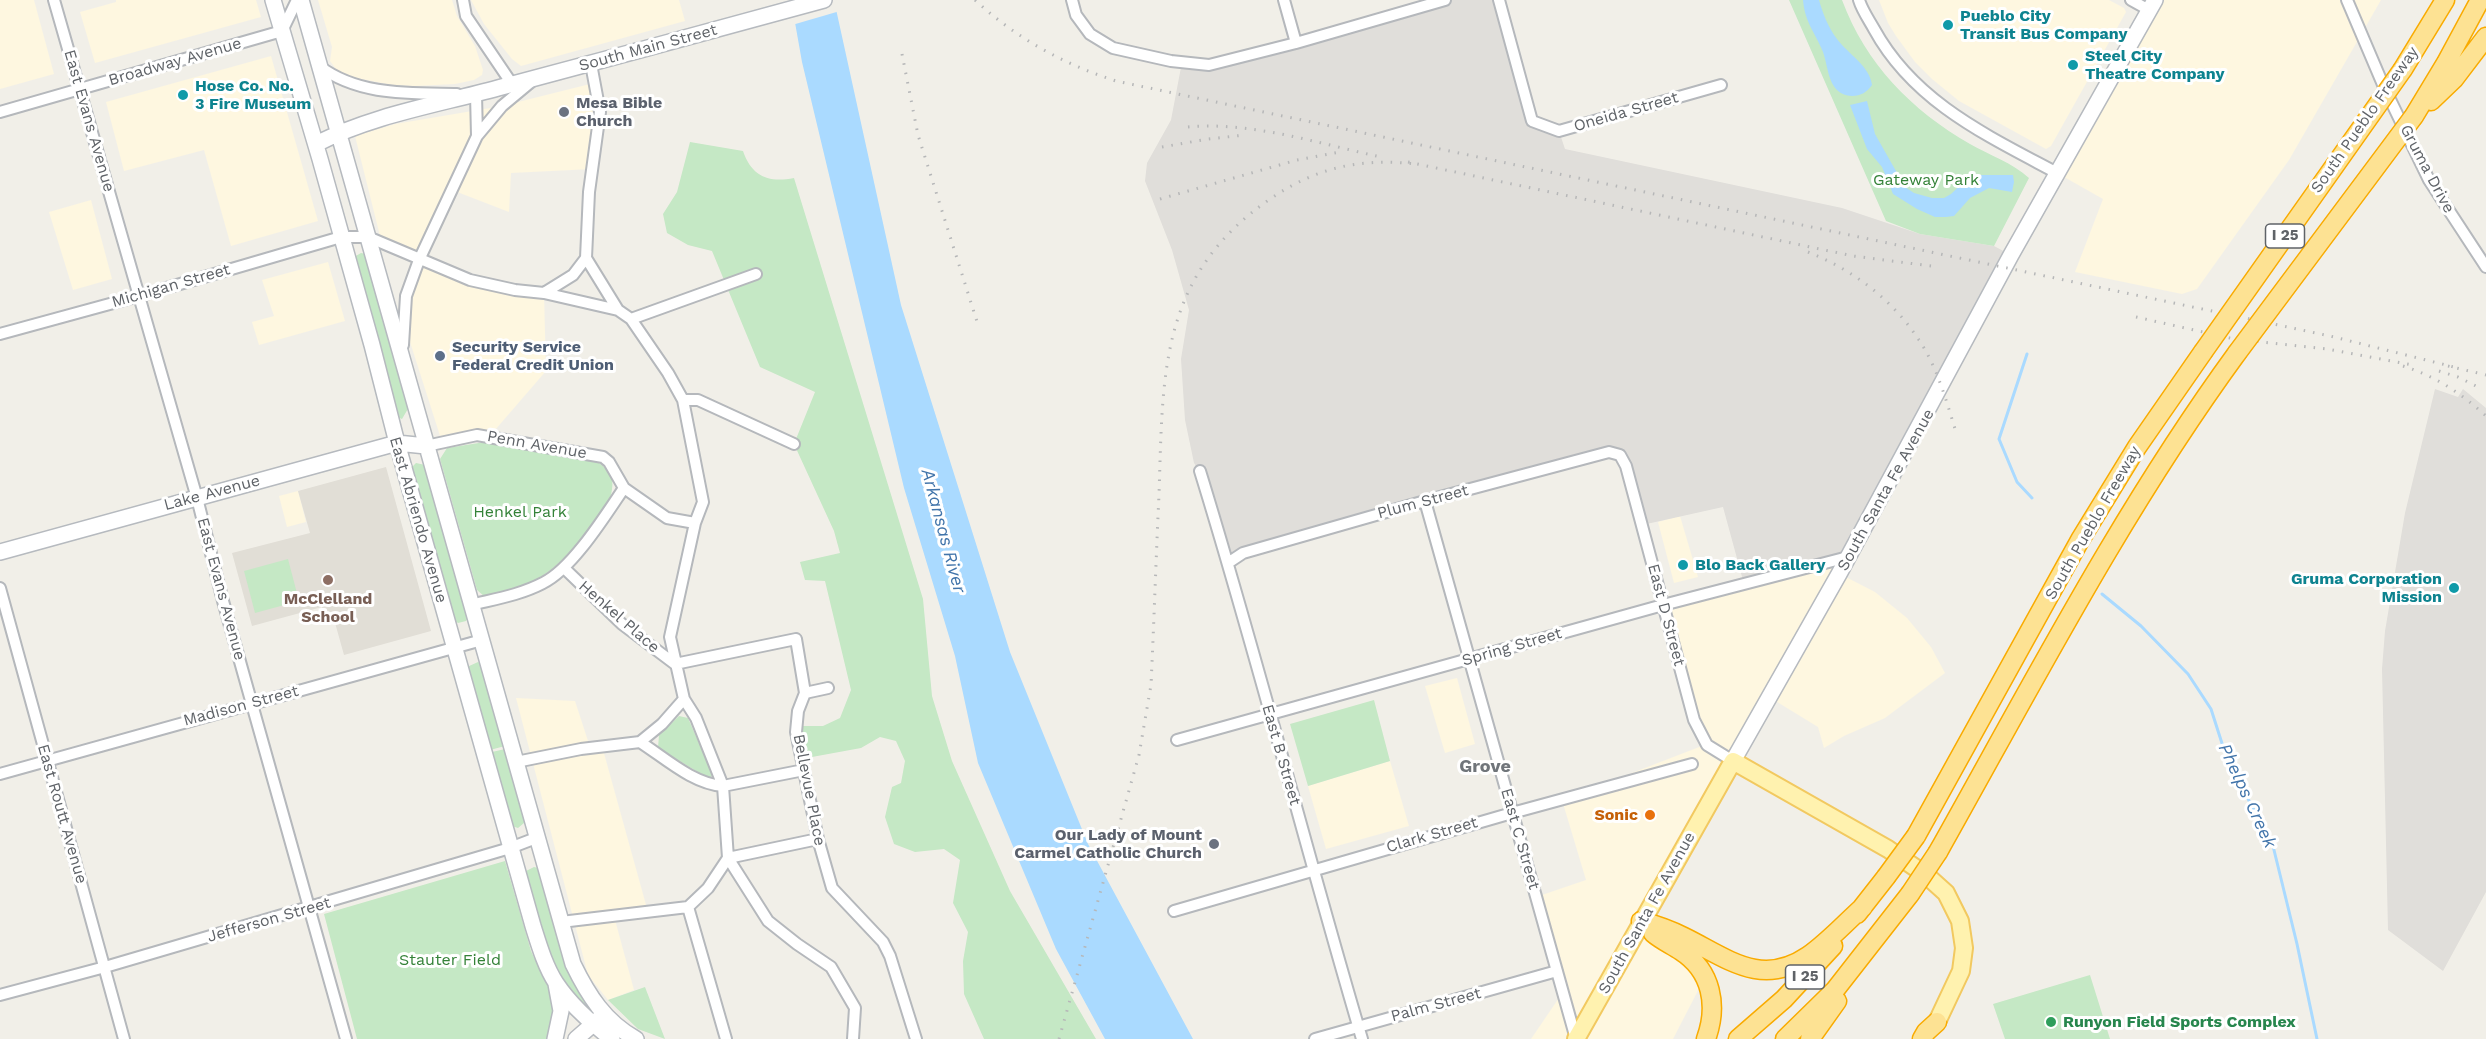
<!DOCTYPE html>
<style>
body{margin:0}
canvas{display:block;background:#f1efe8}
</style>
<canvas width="2486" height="1039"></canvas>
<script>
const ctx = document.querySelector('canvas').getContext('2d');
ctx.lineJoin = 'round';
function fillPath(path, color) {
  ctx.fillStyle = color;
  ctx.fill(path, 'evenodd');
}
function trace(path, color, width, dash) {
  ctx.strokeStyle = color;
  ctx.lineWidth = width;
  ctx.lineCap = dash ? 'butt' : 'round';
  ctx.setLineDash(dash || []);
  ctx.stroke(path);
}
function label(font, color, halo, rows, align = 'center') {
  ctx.font = font + ' "Work Sans",sans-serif';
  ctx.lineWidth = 6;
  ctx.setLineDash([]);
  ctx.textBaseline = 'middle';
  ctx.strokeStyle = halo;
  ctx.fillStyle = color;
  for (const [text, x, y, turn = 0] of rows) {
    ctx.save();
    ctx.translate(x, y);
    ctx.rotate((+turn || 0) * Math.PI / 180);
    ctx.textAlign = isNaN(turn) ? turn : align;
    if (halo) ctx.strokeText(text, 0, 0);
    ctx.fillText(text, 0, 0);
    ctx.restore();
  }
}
const commercial = new Path2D(`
 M0,0H34L54,74L0,89Z
 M116,0H256L261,17L95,63L80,12L116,2Z
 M318,0H452L457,16L475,46L483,70L482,75L474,80L455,84L415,86L392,85L347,76L336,69L330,61L332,47Z
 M471,0H679L685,21L521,66L512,59L484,24Z
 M1879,0H2109L2124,8L2126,12L2051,146L2046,149L1959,101L1932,79L1915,62L1896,36L1888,23Z
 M2155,0H2381L2289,160L2197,289L2182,294L2075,272L2103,199L2057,173Z
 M271,56L318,221L231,246L204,150L124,171L106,102Z
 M594,83L600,112L592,169L511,173L509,212L452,190L420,259L470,280L544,293L546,371L489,437L442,442L403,320L419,260L382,244L355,136L395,124L502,106Z
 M91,200L112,279L73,290L49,212Z
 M328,262L345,321L259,345L252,322L274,316L262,280Z
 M298,491L306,522L287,527L279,496Z
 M1680,516L1698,577L1674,583L1658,522Z
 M1848,557L1840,574L1875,592L1907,618L1931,647L1945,673L1885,718L1844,736L1824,748L1818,727L1769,697L1641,921L1705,977L1673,1039H1531L1563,992L1536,897L1586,880L1562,800L1707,744L1663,605Z
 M1457,678L1475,744L1445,753L1425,686Z
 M516,698L575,701L590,747L602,746L648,912L614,916L634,990L608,1000L588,975Z
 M1390,761L1409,826L1326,849L1308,786Z`);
const industrial = new Path2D(`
 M1445,0H1499L1532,121L1559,131L1565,149L1842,208L1920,234L1994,246L2011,255L1848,557L1744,584L1723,507L1642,525L1626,466L1609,452L1228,563L1200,471L1194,463L1185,420L1181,359L1189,310L1172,250L1145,181L1147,163L1171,120L1182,62L1209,64Z
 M2435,389L2458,397L2463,389L2486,408V892L2443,971L2388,930L2382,669L2385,631L2405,513Z`);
const education = new Path2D(`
 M386,467L431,631L344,655L332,612L324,614L322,607L252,626L232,553L310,533L298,491Z`);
const green = new Path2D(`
 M1789,0H1842C1866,64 1911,110 1970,144C1989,155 2013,163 2029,178L1994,246L1920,234L1886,221Z
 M690,142L743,151C752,177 769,183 794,178L923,599L932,696L952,761L1010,891L1096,1039H984L964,994L963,961L968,932L953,903L960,860L944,849L915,852L894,844L885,817L892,787L901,783L905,761L896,741L880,737L861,748L801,759L797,726H823L840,718L851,690L825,581L805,580L800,562L840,553L834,531L794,444L815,392L760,367L712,251L688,245L667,233L663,214L677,192Z
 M361,253L366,254L409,407L402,419L397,417L354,257Z
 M485,442L598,462C613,474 615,480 610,499C590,525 570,559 542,576C525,587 505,591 485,597L477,590L440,459L447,448Z
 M416,463L425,465L468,617L466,621L458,623L454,620L411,468Z
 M288,559L299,601L255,613L244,571Z
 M478,662L480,663L505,746L490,750L467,667Z
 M1374,700L1390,761L1308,786L1290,724Z
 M679,716L688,718L712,773L711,780L658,748L659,735Z
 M505,749L524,821V823L518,828L512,826L492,752Z
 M505,861L531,951L557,1006L551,1035L546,1039H357L324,914Z
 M534,867L538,868L564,961L576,988L586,1004L584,1005C556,994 533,902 524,872Z
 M2090,975L2110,1039H2005L1993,1004Z
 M645,987L665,1039L638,1029L608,1000Z`);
const water = new Path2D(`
 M791,0H834L901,305L1010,652L1088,844L1193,1039H1105L1056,949L978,763L955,656L904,488L802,62Z
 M1803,0H1819C1823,14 1828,27 1837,39C1848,54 1870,66 1872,85C1867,92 1861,96 1852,96C1828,95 1829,69 1823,52C1815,32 1805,23 1803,0Z
 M1867,101L1875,134L1905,187L1914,193L1932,198H1944L1951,194L1968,178L1977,175H2013L2014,182L2012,192L1989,188L1970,198L1954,216L1946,217H1935L1917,209L1893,194L1882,167L1867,149L1850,105Z`);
const pier = new Path2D(`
 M788,0H837L840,11L792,25Z`);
const stream = new Path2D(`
 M2027,354L1999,439L2017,482L2032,498
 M2102,594L2141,626L2188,674L2211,709L2227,759L2273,846L2297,944L2317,1039`);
const street = new Path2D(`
 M54,0L197,498L223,601L346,1039
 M463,0L466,16L512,84
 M1072,0L1076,15L1090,34L1113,48L1171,61L1209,65L1296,43L1445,0
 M1284,0L1296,43
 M1499,0L1532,121L1559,131L1721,85
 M1859,0C1862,10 1869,20 1874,29C1914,102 1986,135 2057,173
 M2131,0L2149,10
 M2347,0L2384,87L2429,180L2486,267
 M319,66C359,96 409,93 457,94
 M476,94L477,136
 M0,112L282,31L297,0
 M544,293L618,310
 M631,319L756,274
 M0,334L139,296L341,237H368L470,280L515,290L544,293L573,275L586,258
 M403,345L406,296L419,260L477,136L502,106L532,81
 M683,400H698L794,444
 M426,446L477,435L603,457L609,462L624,488L667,518L695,523
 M1200,471C1258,659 1306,850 1362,1039
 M1425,501L1576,1039
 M1228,563L1243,553L1425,501L1609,452L1620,455L1626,466L1694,720L1707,745L1733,761
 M564,568L622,624L675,664L796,639L805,693L798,711L796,732L818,839L832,888L883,942L890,956L916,1039
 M0,588L124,1039
 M471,605C495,599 520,595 543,583C572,569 605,516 624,488
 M805,693L828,688
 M1177,740L1663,605L1848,557
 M640,742C665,758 693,784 723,786L804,770
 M516,762L581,749L640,742L662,724L684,699
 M0,774L482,640
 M818,839L728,858L768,921L797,944L831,967L855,1008L853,1039
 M688,907L726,1039
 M1174,911L1512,813L1692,764
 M561,922L688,907L708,888L728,858L723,786L696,718L684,699L670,637L695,523L703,502L683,400L668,373L631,319L618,310L586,258L589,192L600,112L591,64
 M0,995L105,967L510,848L536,838
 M1315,1039L1557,971`);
const secondary = new Path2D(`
 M273,0L320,159L372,345L397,443L533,926C539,945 545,966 556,983C570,1004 592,1024 612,1039
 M301,0L573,964C588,995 605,1022 636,1039
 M316,144C373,115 436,105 498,88C607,59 715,30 824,0
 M0,552L397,443L426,446
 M1733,761L1839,574L2011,255L2155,0
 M555,1039L561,1011L556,984
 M576,1039L600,1018`);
const primary = new Path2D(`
 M1576,1039L1733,761L1888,849L1926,875L1946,893L1960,921L1964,948L1961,971L1937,1022`);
const highway = new Path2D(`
 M2403,69L2445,0
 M2431,101L2454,79L2486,37
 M2414,116L2446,63L2480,0
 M1916,836L2080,540L2137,447L2203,352
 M1938,852C2033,683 2123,509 2237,353
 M1857,914L1886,877
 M1641,921C1656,925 1670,930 1684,937C1727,958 1761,988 1808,956C1828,942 1845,923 1863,907
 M1653,933C1661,940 1672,945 1681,951C1712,971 1718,1006 1706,1039
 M1738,1039L1784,999L1833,946
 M1785,1039L1835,990L1910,894
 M1810,1039L1837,1001
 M1922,1039L1926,1032L1937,1022`);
const rail = new Path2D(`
 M975,0C1016,38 1063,64 1116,81L2250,319L2330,336L2454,367
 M902,54L918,135L979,328
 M1188,127C1251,121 1320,144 1381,157
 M1162,147L1208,139L1245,135
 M1408,162L1853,256L1931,266
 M1160,199L1297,160L1340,152
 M1808,252C1853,270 1892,299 1919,340C1938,368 1947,404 1957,435
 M2136,317L2234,339L2327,349L2413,365
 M2403,366C2435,376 2461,393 2486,416
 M2448,366L2486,375
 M2439,371L2458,377L2482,389
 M1059,1039L1139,755L1151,685C1154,622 1156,558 1159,495C1163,373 1159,276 1270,199C1317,167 1360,158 1416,164`);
const highwayBridge = new Path2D(`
 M2203,352L2403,69
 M2237,353L2414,116
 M1886,877L1916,836
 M1910,894L1938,852`);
const markers = [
 [1948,25,6,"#0f9aa8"],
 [2073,65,6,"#0f9aa8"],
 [183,95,6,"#0f9aa8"],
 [564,112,6,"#6b7280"],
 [440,356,6,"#5c6f8a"],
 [1683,565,6,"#0f9aa8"],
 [328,580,6,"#8d6e63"],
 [2454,588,6,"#0f9aa8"],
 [1650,815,6,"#e8710a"],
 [1214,844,6,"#6b7280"],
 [2051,1022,6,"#2e9e5b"]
];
const shields = [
 [2285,236,39],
 [1805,977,39]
];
const shieldNames = [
 ["I 25",2285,236],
 ["I 25",1805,977]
];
const cultureNames = [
 ["Pueblo City",1960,16],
 ["Transit Bus Company",1960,34],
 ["Steel City",2085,56],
 ["Theatre Company",2085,74],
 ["Hose Co. No.",195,86],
 ["3 Fire Museum",195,104],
 ["Blo Back Gallery",1695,565],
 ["Gruma Corporation",2442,579,"right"],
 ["Mission",2442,597,"right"]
];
const streetNames = [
 ["South Main Street",648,48,-15],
 ["Broadway Avenue",175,62,-16],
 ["Oneida Street",1626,112,-16],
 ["South Pueblo Freeway",2365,120,-55],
 ["East Evans Avenue",89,121,74],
 ["Gruma Drive",2427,169,62],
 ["Michigan Street",171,286,-16],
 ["Penn Avenue",537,445,10],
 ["South Santa Fe Avenue",1886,490,-61],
 ["Lake Avenue",212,493,-15],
 ["Plum Street",1423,502,-15],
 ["East Abriendo Avenue",418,520,74],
 ["South Pueblo Freeway",2093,523,-60],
 ["East Evans Avenue",221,589,75],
 ["East D Street",1666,615,75],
 ["Henkel Place",619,617,41],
 ["Spring Street",1512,647,-16],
 ["Madison Street",241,706,-15],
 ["East B Street",1281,755,74],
 ["Bellevue Place",809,790,79],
 ["East Routt Avenue",62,814,74],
 ["Clark Street",1432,835,-16],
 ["East C Street",1520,839,74],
 ["South Santa Fe Avenue",1647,913,-61],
 ["Jefferson Street",269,920,-16],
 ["Palm Street",1436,1005,-15]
];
const worshipNames = [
 ["Mesa Bible",576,103],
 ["Church",576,121],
 ["Our Lady of Mount",1202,835,"right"],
 ["Carmel Catholic Church",1202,853,"right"]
];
const parkNames = [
 ["Gateway Park",1926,180],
 ["Henkel Park",520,512],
 ["Stauter Field",450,960]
];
const serviceNames = [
 ["Security Service",452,347],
 ["Federal Credit Union",452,365]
];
const educationNames = [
 ["McClelland",328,599],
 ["School",328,617]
];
const foodNames = [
 ["Sonic",1638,815]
];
const leisureNames = [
 ["Runyon Field Sports Complex",2063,1022]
];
const waterNames = [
 ["Arkansas River",943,531,75],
 ["Phelps Creek",2247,796,65]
];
const neighbourhoodNames = [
 ["Grove",1485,767]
];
fillPath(commercial, '#fef7e0');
fillPath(industrial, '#e0deda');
fillPath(education, '#e1ded6');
fillPath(green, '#c5e8c5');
fillPath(water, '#aadaff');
fillPath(pier, '#f1efe8');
trace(stream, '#aadaff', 3);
trace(street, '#b5b8bc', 14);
trace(secondary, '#b6babf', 18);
trace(primary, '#f2c960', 20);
trace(highway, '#f9ab00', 21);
trace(street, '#fff', 10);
trace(secondary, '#fff', 15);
trace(primary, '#fff2af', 16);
trace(highway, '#fde293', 18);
trace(rail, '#b6b7b8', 3, [1.5, 8]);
trace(highwayBridge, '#f9ab00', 21, []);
trace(highwayBridge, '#fde293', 18);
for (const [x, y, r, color] of markers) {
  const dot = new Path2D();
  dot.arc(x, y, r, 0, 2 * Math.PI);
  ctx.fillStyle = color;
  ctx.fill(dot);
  trace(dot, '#fff', 2);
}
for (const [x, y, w] of shields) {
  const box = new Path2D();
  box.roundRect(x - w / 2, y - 12, w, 24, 4.5);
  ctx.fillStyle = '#fff';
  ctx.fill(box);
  trace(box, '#5f6368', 1.5);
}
label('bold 15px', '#5f6368', null, shieldNames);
label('bold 16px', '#0d838f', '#fff', cultureNames, 'left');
label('16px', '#5f6368', '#fff', streetNames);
label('bold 16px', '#5b616d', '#fff', worshipNames, 'left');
label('16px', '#348238', '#fff', parkNames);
label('bold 16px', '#4e5e75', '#fff', serviceNames, 'left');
label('bold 16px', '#785e54', '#fff', educationNames);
label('bold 16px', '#c56008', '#fff', foodNames, 'right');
label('bold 16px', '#27864d', '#fff', leisureNames, 'left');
label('italic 18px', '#4174aa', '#fff', waterNames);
label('bold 18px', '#70757a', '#fff', neighbourhoodNames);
</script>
